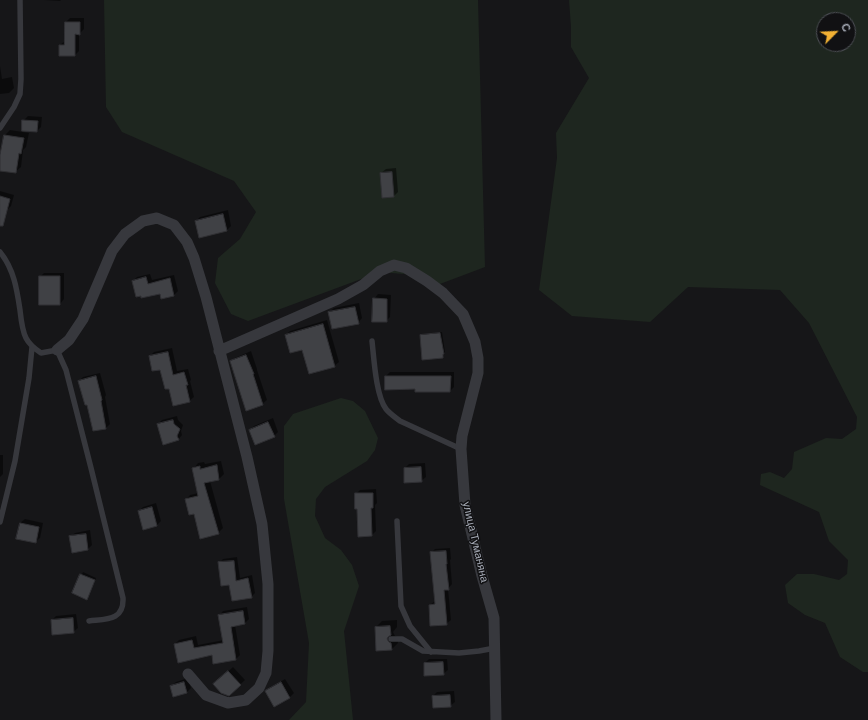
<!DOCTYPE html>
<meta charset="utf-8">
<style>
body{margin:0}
#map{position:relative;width:868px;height:720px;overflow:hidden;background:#161618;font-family:Helvetica,sans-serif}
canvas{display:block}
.north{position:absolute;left:816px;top:12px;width:40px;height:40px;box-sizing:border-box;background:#111113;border:1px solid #4d4f55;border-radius:50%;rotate:66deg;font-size:11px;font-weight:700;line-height:16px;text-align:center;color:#a8adb8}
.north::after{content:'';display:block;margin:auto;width:14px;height:18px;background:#f2b134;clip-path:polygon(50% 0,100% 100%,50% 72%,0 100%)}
</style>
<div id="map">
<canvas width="868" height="720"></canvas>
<div class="north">С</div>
</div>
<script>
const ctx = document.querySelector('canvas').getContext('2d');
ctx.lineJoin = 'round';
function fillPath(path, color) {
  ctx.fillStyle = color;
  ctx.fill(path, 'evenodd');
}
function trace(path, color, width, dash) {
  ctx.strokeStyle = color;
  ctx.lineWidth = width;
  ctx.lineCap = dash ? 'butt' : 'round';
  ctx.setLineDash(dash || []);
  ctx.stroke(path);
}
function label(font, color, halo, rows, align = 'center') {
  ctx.font = font + ' Helvetica,sans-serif';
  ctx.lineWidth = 3;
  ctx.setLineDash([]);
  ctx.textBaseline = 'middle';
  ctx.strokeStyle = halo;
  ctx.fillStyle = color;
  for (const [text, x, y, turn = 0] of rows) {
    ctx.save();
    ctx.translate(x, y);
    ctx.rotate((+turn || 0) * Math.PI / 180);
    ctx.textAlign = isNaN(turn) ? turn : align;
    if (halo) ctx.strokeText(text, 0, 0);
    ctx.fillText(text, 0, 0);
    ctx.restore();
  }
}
const green = new Path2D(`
 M104,0H478L485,267L432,287L415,275L380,272L248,321L231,314L215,283L218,258L240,239L256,212L234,181L122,132L106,107Z
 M569,0H868V672H863L840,657L825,623L805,615L788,603L785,585L797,574H814L839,580L847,574L848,560L829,541L819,512L760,485L761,474L770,472L784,478L792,469L794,452L826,438L842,439L856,429L857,417L809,323L780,290L688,287L650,322L572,316L539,290L557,158L556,133L589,78L571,47V27ZM824,20H848V44H824Z
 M341,398L353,401L365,411L378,438L375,450L367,461L325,487L316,499L315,516L325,538L341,550L352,565L359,586L344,631L353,720H289L306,702L309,643L284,499V426L293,414Z`);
const shadow = new Path2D(`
 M44,0H61L60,1Z
 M70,18H84V29L79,34V51L75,55L60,45L65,41L66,22Z
 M0,66L2,79L12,77L14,88L9,93L0,94Z
 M28,116L42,117L41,127L37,131L23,130V121Z
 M10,130L29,133L26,147L23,150L21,167L15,172L0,170V157L5,135Z
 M396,168L398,192L394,196L383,197L381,173L386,169Z
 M0,191L14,195L11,206L7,210L0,208Z
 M228,210L231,226L227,230L199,237L196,221L200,217Z
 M44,273H64V299L60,304L40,277Z
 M150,274L152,280L174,275L178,291L174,295L161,293L133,281L137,277Z
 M378,294L391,295L390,317L386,321L374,299Z
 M359,303L362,318L358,323L329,312L334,308Z
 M327,320L339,362L334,366L303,349L286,335L290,331Z
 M442,332L445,352L443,357L421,336L422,334Z
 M172,348L177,371L188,369L191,380L190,381L194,397L189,401L170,387L161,369L150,356L154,352Z
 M251,351L257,369V370L267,400L262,404L231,362L235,358Z
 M390,372H454V387L450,391L416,388L386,376Z
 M100,373L106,395L105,397L110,424L106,428L94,430L88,403L79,381L83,377Z
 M177,416L178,420L183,425L181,431L182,435L178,440L158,424L162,420Z
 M273,418L278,432L274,436L250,430L254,426Z
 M0,455H3V474L0,477Z
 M221,461L224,474L219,479L210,481L223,528L218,533L195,512L186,500L190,495L199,493L194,468L198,463L204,462L205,464Z
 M425,463L426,477L421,481L405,468L409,464Z
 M376,489L377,503L375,505L376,531L372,535L358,508L356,494L360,490Z
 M156,503L161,521L157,525L144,528L139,511L143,507Z
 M25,519L43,523L40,538L35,542L18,538L20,523Z
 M90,530L92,545L88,549L70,537L75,533Z
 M450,548L451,559L450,560L452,584L448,589L451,620L446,624L430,605L435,601L431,553L435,549Z
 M237,557L240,578L252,575L255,593L251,597L230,584L219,563L223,559Z
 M83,572L96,578L88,597L73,593Z
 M247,607L249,619L245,623L235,625L240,655L236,659L214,663L212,654L175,644L179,640L196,636L198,645L224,640L219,616L223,611Z
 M76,614L78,628L73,632L52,620L56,616Z
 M397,620V627L393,632L395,636L397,637L398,643L391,650L376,627L382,621Z
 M429,659H447L448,670L443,674L425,663Z
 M233,667L245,680L230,694L215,684Z
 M188,678L191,688L187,692L171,686L176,682Z
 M285,679L294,693L290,697L275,706L267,691L271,687Z
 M454,691L455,702L450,706L433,696L437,692Z`);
const building = new Path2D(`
 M65,22H80V35L75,34V56H59V45H64Z
 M22,120L38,121L37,132L22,131Z
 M4,135L24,138L21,154L19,153L16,173L0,171V155Z
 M392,172L394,197L382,198L380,173Z
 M0,196L10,199L3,226H0Z
 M223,214L227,231L199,238L195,221Z
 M39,276H60V305H39Z
 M146,277L148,284L170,278L174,296L161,299L160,294L141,298V296L136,297L132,281Z
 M373,298L387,299V322H372Z
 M355,307L359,324L332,329L328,312Z
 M323,324L335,367L309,374L302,350L290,353L285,335Z
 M440,333L444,354H443V358L422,360L420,335Z
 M168,352L173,375L184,372L188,385H186L190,402L173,406L169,389H165L160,370L152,371L149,356Z
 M246,355L254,374H253L263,405L246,411L230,361Z
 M96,376L102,400L101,401L106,429L93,431L87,405H85L78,381Z
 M385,376H451L450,392H415V389L385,390Z
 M173,420L174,424L180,429L177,436L179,440L163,445L157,424Z
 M268,422L275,437L255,445L249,430Z
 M217,465L219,480L204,483L219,534L200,539L194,514L189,515L185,499L198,496L192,468L200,466V469Z
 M421,467L422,482L404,483V468Z
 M355,493H373V508H371L372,536L358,537L357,509H355Z
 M152,507L157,526L143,530L138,511Z
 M20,523L39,527L36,543L16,539Z
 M86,534L88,550L72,553L69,536Z
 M446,551L447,564H446L449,590H444L447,625L430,626L429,605L435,604L430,552Z
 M234,561L236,581L248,578L252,598L232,601L229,585L221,586L218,562Z
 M80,574L95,580L87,600L72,593Z
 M243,611L245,624L231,627L236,660L213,664L212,655L178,663L174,644L192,640L194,648L223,643L218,615Z
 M73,618L74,633L52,635L51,620Z
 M390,626L391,635L388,637L387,639L389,642L391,643L392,650L376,651L375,627Z
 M443,662L444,675L424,676V663Z
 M228,671L241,685L229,696L221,693L213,684Z
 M184,682L187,693L173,697L170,686Z
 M281,682L290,698L274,707L265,691Z
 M450,695L451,707L433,708L432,696Z`);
const service = new Path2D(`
 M0,128L14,107L20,94L21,79L20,0
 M0,252C14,269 17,290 20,310C21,319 22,330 26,338C29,344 35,349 41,353L57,350L66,370L91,468L123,598C124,621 106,619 89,621
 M372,341C374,359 376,396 386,409C390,414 395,417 400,421L461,449
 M397,521L401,606L410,626L431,652
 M0,522L15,461L29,378L32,347
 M391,639H402L423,651L459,653L479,651L495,648`);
const minor = new Path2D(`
 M57,350L69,340L83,319L112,251L125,234L143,221L157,218L174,225L187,242L194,258L206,297L247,457L262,524L268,584V651L266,673L259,688L246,700L228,703L206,695L188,674
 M219,351L338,299L363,285L380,271L394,265L406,268L427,281L443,293L463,314L475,342L478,358V373L462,436L461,449L465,505L482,576L494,618L496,720`);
const streetNames = [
 ["улица Туманяна",475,542,77]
];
fillPath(green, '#1e261f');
fillPath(shadow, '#0007');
fillPath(building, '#404145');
trace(building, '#303034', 1);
trace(service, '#37383d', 5.5);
trace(minor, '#37383d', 11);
label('11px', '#a8adb8', '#111113', streetNames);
</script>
